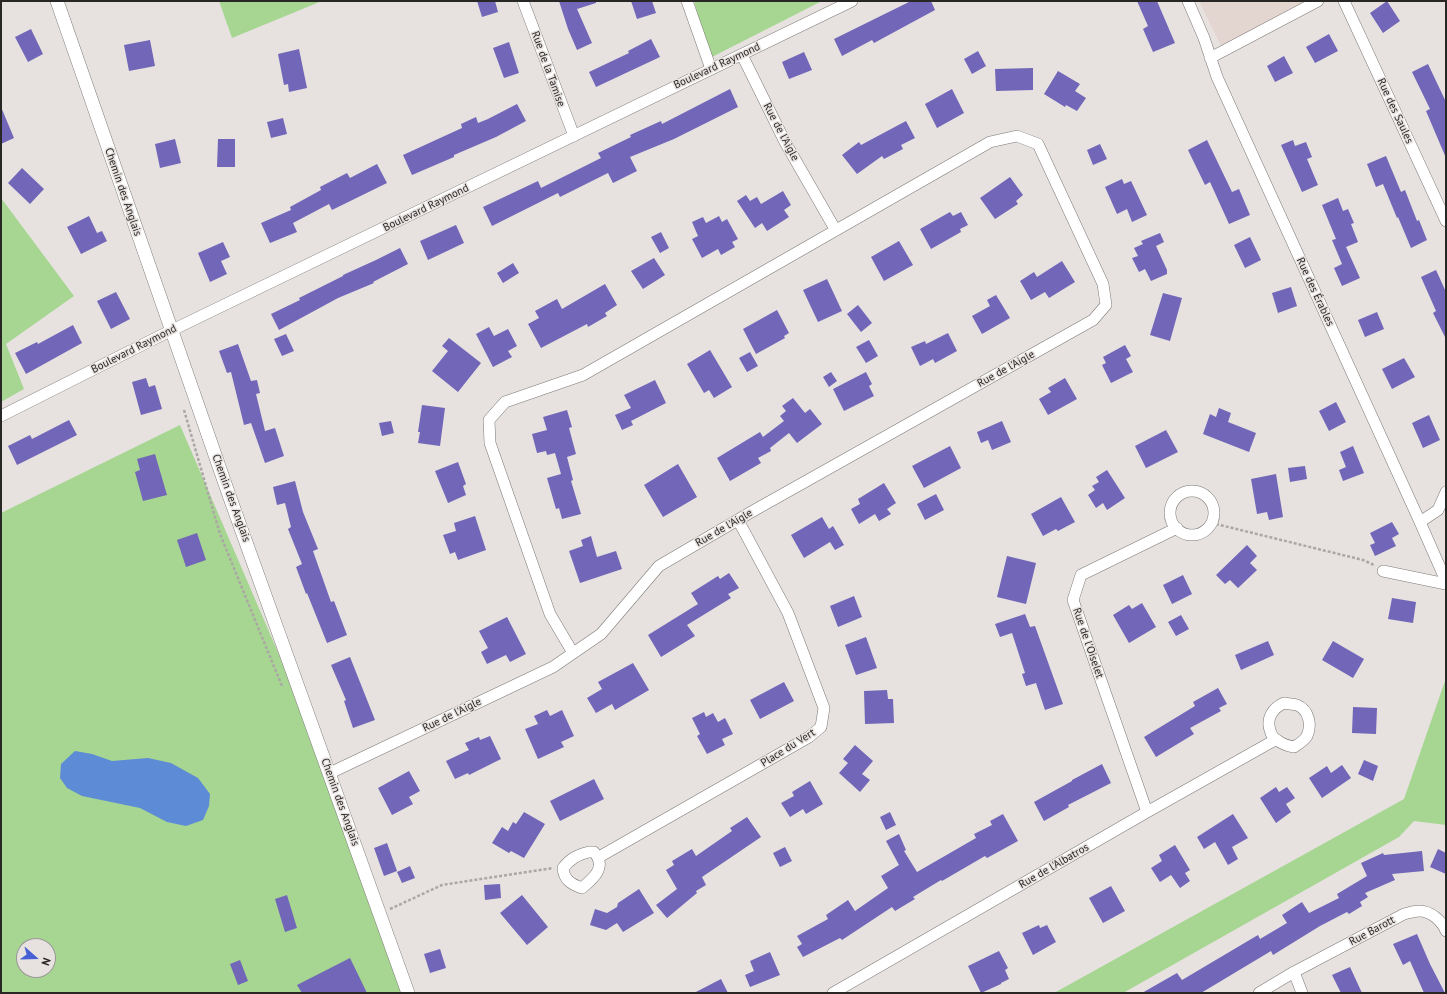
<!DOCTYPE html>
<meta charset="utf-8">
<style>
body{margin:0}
#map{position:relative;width:1447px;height:994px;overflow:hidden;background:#e7e2e0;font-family:"PT Sans",sans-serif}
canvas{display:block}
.frame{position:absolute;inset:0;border:2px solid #292726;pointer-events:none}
.north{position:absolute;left:16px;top:938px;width:40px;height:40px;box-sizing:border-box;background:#e7e2e0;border:1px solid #9b9796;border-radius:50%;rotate:110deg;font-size:11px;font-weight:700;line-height:16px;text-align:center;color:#292726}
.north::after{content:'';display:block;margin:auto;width:14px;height:18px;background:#4760d4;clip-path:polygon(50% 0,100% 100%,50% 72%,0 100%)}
</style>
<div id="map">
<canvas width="1447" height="994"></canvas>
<div class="frame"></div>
<div class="north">N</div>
</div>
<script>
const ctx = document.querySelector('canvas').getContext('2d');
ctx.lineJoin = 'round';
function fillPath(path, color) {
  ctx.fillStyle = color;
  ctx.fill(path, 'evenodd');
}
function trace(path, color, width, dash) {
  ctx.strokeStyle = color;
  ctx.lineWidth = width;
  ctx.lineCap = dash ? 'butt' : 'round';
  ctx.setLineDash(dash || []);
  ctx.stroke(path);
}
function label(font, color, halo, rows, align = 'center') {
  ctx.font = font + ' "PT Sans",sans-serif';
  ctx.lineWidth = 3;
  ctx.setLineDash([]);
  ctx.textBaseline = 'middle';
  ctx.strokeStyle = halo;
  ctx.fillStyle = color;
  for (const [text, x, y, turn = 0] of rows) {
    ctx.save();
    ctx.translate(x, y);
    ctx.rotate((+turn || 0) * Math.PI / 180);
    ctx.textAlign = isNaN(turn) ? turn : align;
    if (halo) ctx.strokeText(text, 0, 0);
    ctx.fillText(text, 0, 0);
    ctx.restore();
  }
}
const built = new Path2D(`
 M1199,1H1311L1222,48Z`);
const green = new Path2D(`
 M219,1H322L232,38Z
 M694,1H822L710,58Z
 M1,198L74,296L6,344L24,389L1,402Z
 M180,425L330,773L410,993H1V513ZM24,946H48V970H24Z
 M1446,678V825L1414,821L1399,837L1123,993H1054L1404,799Z`);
const water = new Path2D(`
 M75,751L92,754L112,761L148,758L171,763L198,778L210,794L209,806L203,820L186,826L167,822L140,808L82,796L67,788L60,778L61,764Z`);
const building = new Path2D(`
 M477,1H495L498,12L482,17Z
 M559,1H596V3L577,9L592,43L577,50L568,29Z
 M631,1H652L656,13L637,19Z
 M911,1H931L935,10L874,43L872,40L842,56L834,39Z
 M1137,1H1157L1175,43L1153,52L1143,29L1148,26Z
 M1387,1L1400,21L1383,33L1370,13Z
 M31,29L43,54L28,62L15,37Z
 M1329,34L1338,51L1315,63L1306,47Z
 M651,39L660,57L596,87L589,72L629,53L628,51Z
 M150,40L155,66L129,71L124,45Z
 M509,42L519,73L504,78L493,48Z
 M299,49L307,88L289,92L288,84L284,85L278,54Z
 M978,51L986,66L972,74L964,59Z
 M804,52L812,70L789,79L782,62Z
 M1284,56L1293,73L1275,82L1267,66Z
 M1428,64L1446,102V158L1426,111L1430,109L1412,72Z
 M1033,68V90L996,91L995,69Z
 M1058,71L1080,84L1075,91L1086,98L1077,111L1066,105L1065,107L1044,94Z
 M730,89L738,107L674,139L630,157L637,171L613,183L608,173L560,197L558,193L492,226L483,207L538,181L541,188L601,158L598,153L631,137L630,135L661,121L662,124Z
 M952,89L964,113L937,128L925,104Z
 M517,104L526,121L496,137L454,155V157L412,175L403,155L462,128L461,124L476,117L478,123L488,119Z
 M1,107L14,138L1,144Z
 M283,118L287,134L271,138L267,122Z
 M906,121L915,138L901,145L903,149L884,159L882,156L857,174L842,155L859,142L861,145Z
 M175,139L181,163L160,168L155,144Z
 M218,139H235V167H217Z
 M1207,140L1232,192L1239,189L1250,215L1229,224L1210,182L1205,185L1188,150Z
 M1293,140L1295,146L1306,142L1312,157L1307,159L1318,185L1302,192L1281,145Z
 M1100,144L1107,159L1093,165L1087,150Z
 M1386,156L1401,192L1405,190L1417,221L1419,220L1427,240L1411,248L1398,217L1397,218L1383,184L1376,187L1367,164Z
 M377,164L387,183L332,210L329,204L293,223L297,232L270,243L261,223L291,210L290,207L321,190L320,187L347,173L350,178Z
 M22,168L44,189L30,204L8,183Z
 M1010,177L1023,195L1016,201L1018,204L995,219L980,198Z
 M1122,179L1124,184L1131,181L1147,215L1132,222L1127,209L1117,214L1105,187Z
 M783,191L791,205L784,210L789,217L767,231L762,223L755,228L737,201L746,195L750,201L757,197L761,204Z
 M1338,198L1343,211L1348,209L1354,223L1351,224L1358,242L1346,247L1360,278L1342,286L1334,268L1342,264L1332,240L1336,239L1322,205Z
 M950,212L953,216L961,212L968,225L960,229L961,232L931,249L920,229Z
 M89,216L97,233L102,231L107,241L81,254L67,227Z
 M719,216L722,222L727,219L738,239L732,242L735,247L721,255L718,249L702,258L692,239L698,236L692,222L703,217L706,223Z
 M456,225L464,243L428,260L420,241Z
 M661,232L669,248L660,253L651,237Z
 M1160,233L1164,242L1156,246L1167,270V274L1151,281L1145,269L1139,272L1132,258L1138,256L1134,248L1143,244L1141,241Z
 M1250,237L1261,260L1245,268L1234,245Z
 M899,241L913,265L884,281L871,257Z
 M223,242L230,257L221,261L227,274L210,282L198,253Z
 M400,248L408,264L373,282L374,283L338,298L279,330L271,314L300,300L299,298L343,276V275L376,260Z
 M654,258L665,275L643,289L631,271Z
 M1062,261L1075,282L1049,298L1045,292L1031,300L1020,281L1034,272L1037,277Z
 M513,263L519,273L503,283L497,273Z
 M1436,270L1446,292V339L1433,313L1436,311L1421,277Z
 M827,279L842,311L818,322L803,290Z
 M605,284L617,305L605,313L607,316L588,327L587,324L541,348L528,324L539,318L535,311L557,299L562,309Z
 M1291,287L1297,306L1278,313L1272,293Z
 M116,292L130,319L111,329L97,301Z
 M1163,293L1182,298L1170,341L1150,335Z
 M996,295L1010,318L982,334L972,316L990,306L987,300Z
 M858,305L872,323L861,332L847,314Z
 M777,310L789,333L784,336L785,338L756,354L743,329Z
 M1377,312L1384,329L1365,337L1358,320Z
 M73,325L82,343L26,374L15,353L37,342L38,344Z
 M489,327L494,336L508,329L517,346L508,351L512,357L493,367L476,334Z
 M948,333L957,351L935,363L933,359L920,366L911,347L925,341L926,344Z
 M286,334L294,351L282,356L274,339Z
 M449,338L481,363L458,392L432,371L448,351L442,346Z
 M869,340L878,356L866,363L856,347Z
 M238,344L251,381L257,380L260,393L256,394L265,431L275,428L284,456L265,463L251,423L244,425L231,372L227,373L219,351Z
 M1125,345L1131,356L1126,359L1133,372L1111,383L1102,365L1106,363L1103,357Z
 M710,350L732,387L714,398L709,390L704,393L687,364Z
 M750,352L758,366L747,372L739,358Z
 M1404,358L1415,377L1392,389L1382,369Z
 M831,372L837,381L829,387L823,377Z
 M866,372L872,384L869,386L874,396L844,411L833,389Z
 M146,378L149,387L155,385L162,409L141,415L132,382Z
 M1065,378L1077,399L1048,415L1039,399L1051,392L1048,388Z
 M655,380L666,403L631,421L633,425L622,430L615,415L631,408L624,395Z
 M793,398L805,413L810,409L822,424L797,443L789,433L770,448L771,451L758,458L761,463L730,481L717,458L760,432L763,437L784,421L780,416L786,411L782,406Z
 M1336,402L1346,422L1329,431L1319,411Z
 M422,405L445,408L440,446L418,443L420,432H418Z
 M1219,408L1231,413L1228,422L1256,433L1249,452L1203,434L1210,414L1216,417Z
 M567,410L572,427L569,428L576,454L567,457L573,480L571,481L581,514L562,519L559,508L556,509L547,478L561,474L555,453L547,455L546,451L537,453L532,434L547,430L543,417Z
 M1429,415L1440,440L1423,448L1412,423Z
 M69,420L77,435L17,465L8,446L30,435L32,439Z
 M391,421L394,433L382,436L379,423Z
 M1002,421L1011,442L992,450L988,440L981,443L977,432Z
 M1166,430L1178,452L1146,468L1135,446Z
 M950,446L961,468L924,488L912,466Z
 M1353,446L1364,473L1343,481L1339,470L1346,467L1340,452Z
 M155,454L167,495L143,501L135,472L140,470L137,459Z
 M458,462L466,484L463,486L466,495L448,503L435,471Z
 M678,464L697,497L663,517L644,485Z
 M1305,466L1307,479L1290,482L1288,468Z
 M1107,470L1125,498L1107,510L1103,503L1096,508L1088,495L1095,490L1092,486L1099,482L1096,477Z
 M1276,474L1283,517L1269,520L1267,512L1257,514L1251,479Z
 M295,481L303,512L318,549L313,551L331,602L334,601L347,635L327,643L307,593L306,594L296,567L302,564L288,529L291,527L285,503L277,505L273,487Z
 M884,483L896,503L887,509L891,514L879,521L875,514L859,524L851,509L860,504L858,499Z
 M936,494L944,510L925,520L917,504Z
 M1061,497L1075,522L1058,531L1056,529L1043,536L1031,514Z
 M475,516L486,550L458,560L455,552L450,554L443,535L456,531L454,523Z
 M822,517L829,529L833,526L844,545L835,550L830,542L804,558L791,535Z
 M1392,522L1399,534L1392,538L1396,546L1375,556L1370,545L1375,543L1370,533Z
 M197,533L206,560L186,567L177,540Z
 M591,536L597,557L616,551L622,569L580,583L569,551L583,546L581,540Z
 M1247,545L1257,556L1250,563L1257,570L1238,588L1230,580L1225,584L1216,575Z
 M1007,556L1036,563L1026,604L997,597Z
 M729,573L739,588L728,594L731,598L687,625L695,636L661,657L648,635L698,604L691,593L718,576L720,579Z
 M1183,575L1192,594L1172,604L1163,585Z
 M854,596L862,617L838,627L830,606Z
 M1392,598L1416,602L1413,623L1388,619Z
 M1142,603L1156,627L1129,643L1113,615L1129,605L1132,609Z
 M1025,614L1030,627L1035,626L1063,704L1045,710L1036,683L1026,686L1022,674L1025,673L1012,633L1000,637L995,624Z
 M1181,615L1189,629L1176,636L1168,622Z
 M507,617L526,654L510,662L506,655L487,664L481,652L488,648L479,631Z
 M866,637L877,668L856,675L845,645Z
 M1268,641L1274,655L1241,670L1235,655Z
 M1333,641L1364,659L1353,678L1322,660Z
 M350,657L375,720L353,728L344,701L346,700L331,665Z
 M633,663L649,690L615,710L612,704L596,713L587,698L602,689L598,682Z
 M784,682L794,701L760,719L750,700Z
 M1218,688L1227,704L1219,708L1221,711L1190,728L1194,734L1156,757L1144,737L1195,706L1193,702Z
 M887,690L888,699H893L894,723L865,724L864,691Z
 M1353,707L1377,708L1376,734L1352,733Z
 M547,710L550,716L562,710L574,736L561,742L564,747L538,759L525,729L538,724L534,716Z
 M704,712L706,717L713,713L718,722L725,718L733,734L722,739L725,745L707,754L697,736L700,734L692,718Z
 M490,736L501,759L469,775L468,773L455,779L446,761L469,750L465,743L479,737L480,740Z
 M855,745L873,761L862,774L870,780L860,792L839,773L848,763L843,759Z
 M1364,760L1378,766L1373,781L1358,774Z
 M1102,764L1111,783L1068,805L1069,807L1044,821L1034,802L1072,781V780Z
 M1342,765L1351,778L1322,798L1309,778L1327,766L1331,773Z
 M409,771L420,791L409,797L413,804L392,815L378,788Z
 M594,779L604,799L560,821L550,801Z
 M810,781L823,804L806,814L803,809L790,817L781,803L794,796L792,792Z
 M1276,787L1279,792L1287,787L1295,798L1286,804L1291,812L1276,823L1260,798Z
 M524,812L545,824L524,858L511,851L509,853L492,843L502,827L508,831L513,822L516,824Z
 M890,812L896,825L886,830L880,817Z
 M1003,814L1018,841L987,858L985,856L942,881L941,880L913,897L915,899L895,911L892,907L842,940L840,938L803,957L797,947L802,944L797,936L828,919L826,915L848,900L855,911L888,888L881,876L899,865L886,841L899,834L906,850L904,851L917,872L976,838L974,834L992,825L990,821Z
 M1233,814L1248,838L1232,847L1238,859L1228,865L1215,842L1204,849L1197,837Z
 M747,817L761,837L702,877L706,885L696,891L697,893L667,918L656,905L677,889L666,870L674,865L672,861L692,849L696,856L732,831L730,828Z
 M387,843L397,871L384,876L374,848Z
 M1175,845L1190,870L1185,873L1190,881L1180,888L1171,875L1160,882L1151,868L1162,861L1159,855Z
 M785,847L792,861L780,867L773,853Z
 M1438,849L1446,853V874L1430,867Z
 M1422,851L1424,871L1392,874L1395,880L1365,893L1368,897L1360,902L1362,906L1349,914L1347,912L1320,926L1273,955L1271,951L1201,993H1142L1177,973L1182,980L1258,935L1260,939L1287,923L1282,915L1302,902L1309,913L1339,898L1337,894L1367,876L1361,863L1383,853L1384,855Z
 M410,866L415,878L402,883L397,872Z
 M500,884L501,898L485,900L484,885Z
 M1111,886L1125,911L1103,923L1089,898Z
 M639,889L654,913L623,932L617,923L606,930L590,925L595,909L607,913L617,907L618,903Z
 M287,895L297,928L285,932L275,899Z
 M522,895L548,927L527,945L500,913Z
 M1039,925L1040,928L1047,925L1056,942L1033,955L1022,933Z
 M1417,934L1430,964L1445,993H1424L1410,961L1403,965L1393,944Z
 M440,949L446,968L430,973L424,954Z
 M999,951L1008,968L1005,970L1009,979L1001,983V984L981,993L968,966Z
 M770,952L780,975L750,987L745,975L754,971L750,961Z
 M350,958L367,993H302L297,985Z
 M240,960L248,981L238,985L230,964Z
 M1350,967L1362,993H1341L1332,975Z
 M721,979L728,993H694Z`);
const path = new Path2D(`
 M184,410L220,534L282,686
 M1213,520L1216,524L1363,560L1374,565
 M390,909L442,885L553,868`);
const minor = new Path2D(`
 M523,1L574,136
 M687,1L711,69
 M1188,1L1204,38L1217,77L1420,522L1446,581
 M1344,1L1446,221
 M742,55L785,142L835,229
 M1210,58L1318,1
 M1,416L160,336L852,1
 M1170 513a22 22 0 1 1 44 0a22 22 0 1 1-44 0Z
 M1420,522L1438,510L1446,492
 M1383,571L1446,584
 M1284,703C1289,704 1293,704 1297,705C1309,710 1312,725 1307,736C1304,741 1299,744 1294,747C1288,746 1282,744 1277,740C1273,738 1271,734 1270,730C1266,718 1273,708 1284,703Z
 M330,773L553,667L601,634L659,566L753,511L1093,320L1106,305L1103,284L1038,144L1017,136L990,142L583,375L505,402L489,420L490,443L550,614L573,653
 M1147,812L1073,600L1081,575L1177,528
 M589,852H594C607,867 594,878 582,888C571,884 564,880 563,868C570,859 577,855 589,852Z
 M599,857L809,737L821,727L824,708L788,613L738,520
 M1294,972L1302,993
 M833,993L1147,812L1275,740
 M1259,993L1294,972L1404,914C1409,913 1414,911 1419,911C1431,911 1442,921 1446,931`);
const tertiary = new Path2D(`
 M57,1L229,495L408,993`);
const streetNames = [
 ["Boulevard Raymond",717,66,-25],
 ["Rue de la Tamise",548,69,70],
 ["Rue des Saules",1395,111,65],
 ["Rue de l'Aigle",781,132,62],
 ["Chemin des Anglais",123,192,71],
 ["Boulevard Raymond",426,208,-26],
 ["Rue des Érables",1315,292,65],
 ["Boulevard Raymond",134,349,-27],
 ["Rue de l'Aigle",1006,369,-29],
 ["Chemin des Anglais",231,498,70],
 ["Rue de l'Aigle",724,528,-30],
 ["Rue de l'Oiselet",1088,643,71],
 ["Rue de l'Aigle",452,715,-26],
 ["Place du Vert",788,748,-32],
 ["Chemin des Anglais",340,802,70],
 ["Rue de l'Albatros",1054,866,-30],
 ["Rue Barott",1372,931,-28]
];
fillPath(built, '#e3d6d1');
fillPath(green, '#a6d691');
fillPath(water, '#5e8bd6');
fillPath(building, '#7166b7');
trace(minor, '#7c7876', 12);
trace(tertiary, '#7c7876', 14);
trace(path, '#aba7a5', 2.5, [3, 2]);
trace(minor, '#fff', 11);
trace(tertiary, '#fff', 13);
label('11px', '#292726', '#e7e2e0', streetNames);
</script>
